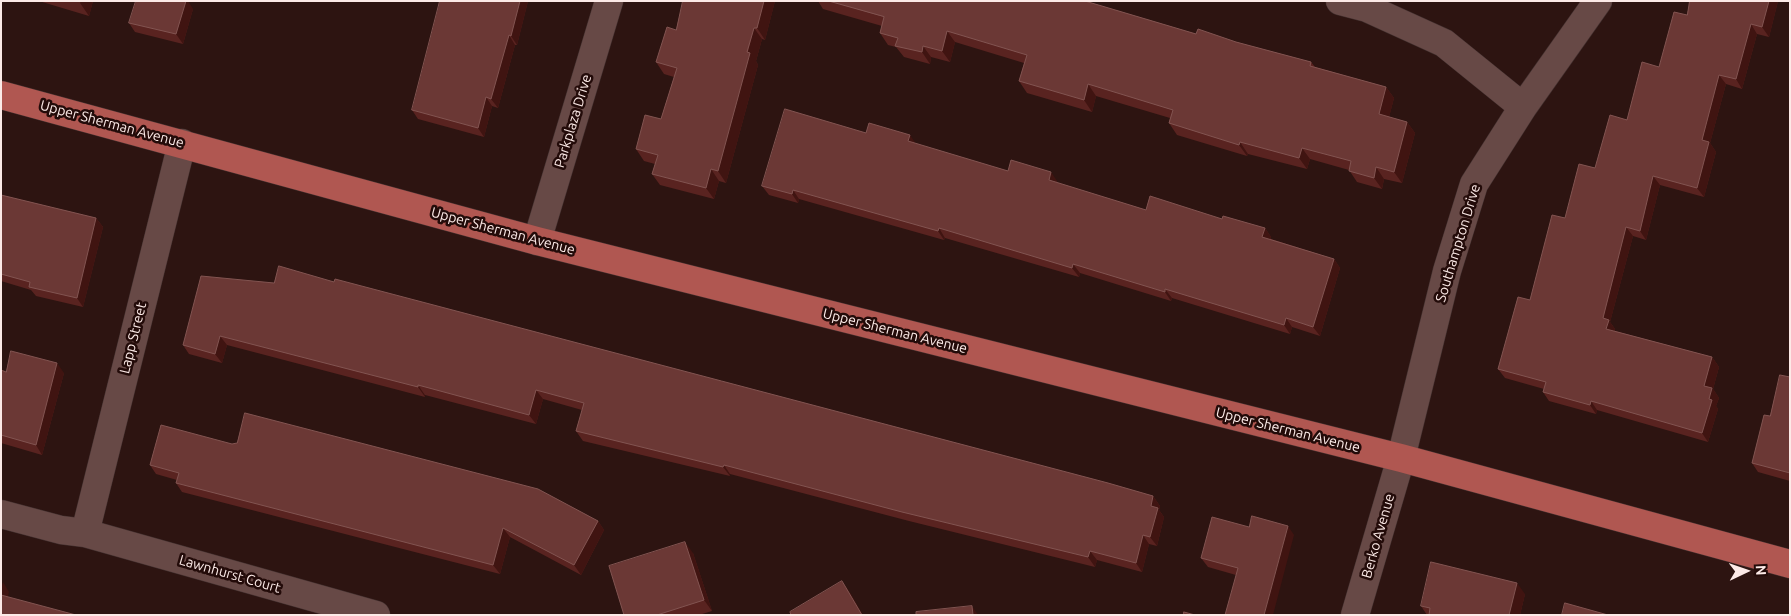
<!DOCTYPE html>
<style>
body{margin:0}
#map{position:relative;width:1791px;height:616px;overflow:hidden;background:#2d1411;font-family:Ubuntu,sans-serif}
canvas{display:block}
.frame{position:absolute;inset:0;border:2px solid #fceae7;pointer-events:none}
.north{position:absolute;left:1721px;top:546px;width:50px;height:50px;-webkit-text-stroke:4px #230b09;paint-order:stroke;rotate:87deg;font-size:14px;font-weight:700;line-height:20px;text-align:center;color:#fceae7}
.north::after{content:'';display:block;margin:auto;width:18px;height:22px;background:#fceae7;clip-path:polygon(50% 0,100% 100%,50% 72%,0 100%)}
</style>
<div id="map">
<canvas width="1791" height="616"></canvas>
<div class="frame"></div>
<div class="north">N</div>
</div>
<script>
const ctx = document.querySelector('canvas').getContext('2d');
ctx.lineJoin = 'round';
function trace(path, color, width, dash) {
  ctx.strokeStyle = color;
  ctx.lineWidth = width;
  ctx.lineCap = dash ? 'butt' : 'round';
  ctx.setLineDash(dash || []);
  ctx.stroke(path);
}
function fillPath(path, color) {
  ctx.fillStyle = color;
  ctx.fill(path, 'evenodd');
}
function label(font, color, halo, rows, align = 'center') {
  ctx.font = font + ' Ubuntu,sans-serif';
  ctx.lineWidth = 5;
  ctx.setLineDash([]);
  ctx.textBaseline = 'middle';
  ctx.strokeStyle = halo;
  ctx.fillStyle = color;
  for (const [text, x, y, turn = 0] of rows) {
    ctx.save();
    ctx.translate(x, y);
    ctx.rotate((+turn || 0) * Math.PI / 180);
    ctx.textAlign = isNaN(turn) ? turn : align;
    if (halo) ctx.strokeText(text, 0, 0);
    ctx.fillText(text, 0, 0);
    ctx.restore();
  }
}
const minor = new Path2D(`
 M1340,1L1367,8L1444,43L1523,107
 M537,241L609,1
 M1,514L61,530L85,533L376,615
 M85,533L182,143
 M1355,615L1401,458L1447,271L1474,184L1523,107L1598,1`);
const major = new Path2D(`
 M1,95L537,241L1401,458L1790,564`);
const wall = new Path2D(`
 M39,1H93L89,16Z
 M528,1L517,45H515L498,108L492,106L484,137L418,119L412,110Z
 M775,1L765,40L762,39L756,61L758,65L726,183L719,181L714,199L660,185L652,174L655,164L644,161L636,149L661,119L674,77L664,74L656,62L676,30Z
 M818,1H1085L1196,34L1236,42L1311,62L1315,67L1386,87L1394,98L1389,117L1407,122L1415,133L1402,183L1384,179L1382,189L1357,182L1349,170L1310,159L1307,169L1248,154L1247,156L1177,135L1169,123L1170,118L1096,96L1092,112L1027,93L1019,81L1024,63L955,42L950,62L931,57L930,64L904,57L896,47L888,45L880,33L882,26L823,9Z
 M1690,1H1778L1769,37L1757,34L1742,89L1726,84L1710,143L1716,152L1704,197L1660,185L1646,240L1633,236L1610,322L1615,329V331L1712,357L1719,367L1713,389L1719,398L1716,406L1718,409L1708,442L1597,410L1596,414L1549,401L1543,392L1544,389L1505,378L1498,369L1530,300L1565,218L1659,67L1687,15Z
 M193,9L183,44L135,32L129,23Z
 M866,133L916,144L1008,171L1057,181V183L1146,210L1222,219L1265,228L1271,237V239L1334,259L1340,268L1320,336L1292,327L1290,334L1172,298L1171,301L1080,273L1079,277L945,238L944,240L799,199L798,203L769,195L762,186Z
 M1,195L96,218L103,227L83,307L36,296L31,290L1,281Z
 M334,282L1153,496L1160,506L1159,510L1164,517L1157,546L1149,544L1142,572L1097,560L1095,567L909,521L730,474V476L583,441L576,431L582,410L543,399L536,424L425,395V397L227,345L222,363L189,354L183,345L274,283Z
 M1,370L6,372L64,373L42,455L1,443Z
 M1790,377V481L1758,472L1752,463L1770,416Z
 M237,443L598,521L604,530L581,575L510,537L500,574L182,492L176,483L177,480L156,474L150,465Z
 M1249,527L1294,535L1236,575L1208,567L1201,558Z
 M693,553L712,611L699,615H624Z
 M1525,594L1520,615H1427L1421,606Z`);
const shadedWall = new Path2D(`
 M81,1H93L89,16L80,3Z
 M186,1H188L193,9L183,44L176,34Z
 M520,1H528L517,45L511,36Z
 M764,1H775L765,40L757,28Z
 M1769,1H1778L1769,37L1762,27Z
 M1751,24L1757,34L1742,89L1736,79Z
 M754,28L762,39L756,61L758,65L726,183L718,171Z
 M947,31L955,42L950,62L942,51Z
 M509,35L515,45L498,108L491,99Z
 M923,46L931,57L930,64L922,52Z
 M1719,75L1726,84L1710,143L1716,152L1704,197L1697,188L1702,140Z
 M1088,84L1096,96L1092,112L1084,100Z
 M1386,87L1394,98L1387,125L1379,114Z
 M486,97L492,106L484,137L478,128Z
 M1407,122L1415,133L1402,183L1394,172Z
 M910,135L916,144L908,141Z
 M1240,142L1248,154L1247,156L1239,145Z
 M1302,148L1310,159L1307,169L1299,158Z
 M1376,167L1384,179L1382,189L1374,178Z
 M711,169L719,181L714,199L706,188Z
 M1051,172L1057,181L1055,190L1049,180Z
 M1653,176L1660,185L1646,240L1640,231Z
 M793,190L799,199L798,203L792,194Z
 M96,218L103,227L83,307L77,298Z
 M1626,227L1633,236L1610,322L1615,329L1613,338L1606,329L1603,318Z
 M939,228L945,238L944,240L938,231Z
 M1265,228L1271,237L1269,246L1262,237Z
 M1334,259L1340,268L1320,336L1313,327Z
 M1073,264L1080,273L1079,277L1072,268Z
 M1165,289L1172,298L1171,301L1165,292Z
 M1286,318L1292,327L1290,334L1284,325Z
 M220,336L227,345L222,363L215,354Z
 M1712,357L1719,367L1713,389L1719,398L1716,406L1718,409L1708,442L1702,433L1704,386Z
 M57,363L64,373L42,455L36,445Z
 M418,385L425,395V397L418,387Z
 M536,390L543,399L536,424L529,415Z
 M1591,401L1597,410L1596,414L1590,405Z
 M724,465L730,474V476L723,467Z
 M1153,496L1160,506L1159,510L1164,517L1157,546L1150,537L1151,506Z
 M598,521L604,530L581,575L574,565Z
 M1288,526L1294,535L1273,615H1264Z
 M503,528L510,537L500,574L493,565Z
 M1143,535L1149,544L1142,572L1136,563Z
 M685,542L693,553L712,611L704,600Z
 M1090,551L1097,560L1095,567L1088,557Z
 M842,581L851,594L863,615H862Z
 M3,582L9,592L6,604L1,597V588Z
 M1517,583L1525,594L1520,615H1509Z
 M972,606L978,615H973Z`);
const building = new Path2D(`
 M136,1H186L176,34L129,23Z
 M440,1H520L511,36L509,35L491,99L486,97L478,128L412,110Z
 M683,1H764L757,28H754L747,52L750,53L718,171L711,169L706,188L652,174L658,155L636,149L645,115L661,119L677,68L656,62L667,27L676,30Z
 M829,1H1085L1196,34L1198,29L1236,42L1311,62L1310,66L1386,87L1379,114L1407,122L1394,172L1376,167L1374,178L1349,171L1351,161L1302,148L1299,158L1240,142L1239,145L1169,123L1173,110L1088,84L1084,100L1019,81L1027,55L947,31L942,51L923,46L922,52L895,46L898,38L880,33L884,17Z
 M1690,1H1769L1762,27L1751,24L1736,79L1719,75L1702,140L1709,142L1697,188L1653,176L1640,231L1626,227L1603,318L1609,320L1606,329L1712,357L1704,386L1712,388L1709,399L1712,400L1702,433L1591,401L1590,405L1543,392L1546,382L1498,369L1518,297L1530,300L1552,215L1565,218L1579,164L1595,168L1610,115L1627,120L1642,62L1659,67L1674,12L1687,15Z
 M785,109L866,133L869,123L910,135L908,141L1008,171L1011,160L1051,172L1049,180L1146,210L1150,196L1222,219L1223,216L1265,228L1262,237L1334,259L1313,327L1286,318L1284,325L1165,289V292L1073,264L1072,268L939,228L938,231L793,190L792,194L762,186Z
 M1,195L96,218L77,298L29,287L30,282L1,274Z
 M279,266L334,282L335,279L1108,483L1153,496L1151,506L1158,508L1150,537L1143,535L1136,563L1090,551L1088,557L902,512L724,465L723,467L576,431L584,403L536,390L529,415L418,385V387L220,336L215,354L183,345L201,276L274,283Z
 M11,351L57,363L36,445L1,435V370L6,372Z
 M1780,375L1790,377V473L1752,463L1764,415L1770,416Z
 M245,413L538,489L598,521L574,565L503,528L493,565L176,483L179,473L150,465L161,425L232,444L237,443Z
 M1252,516L1288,526L1264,615H1225L1238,568L1201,558L1212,517L1249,527Z
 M685,542L704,600L657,615H624L609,566Z
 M1431,562L1517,583L1509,615H1429L1430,608L1421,606Z
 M842,581L862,615H791L790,612Z
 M1,595L76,615H1Z
 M1565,603L1608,615H1562Z
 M972,606L973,615H916V612Z
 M1184,612L1195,615H1184Z`);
const streetNames = [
 ["Parkplaza Drive",573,121,-73],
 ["Upper Sherman Avenue",112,124,15],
 ["Upper Sherman Avenue",503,231,15],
 ["Southampton Drive",1458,243,-73],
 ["Upper Sherman Avenue",895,331,14],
 ["Lapp Street",133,338,-76],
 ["Upper Sherman Avenue",1288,430,14],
 ["Berko Avenue",1378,536,-74],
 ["Lawnhurst Court",230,574,16]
];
trace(minor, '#42302f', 29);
trace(major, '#42302f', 29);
trace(minor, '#674946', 28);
trace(major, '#b05751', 28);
fillPath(wall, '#592320');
fillPath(shadedWall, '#401411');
fillPath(building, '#6b3835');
trace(building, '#825451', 1);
label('14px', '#fceae7', '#230b09', streetNames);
</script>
